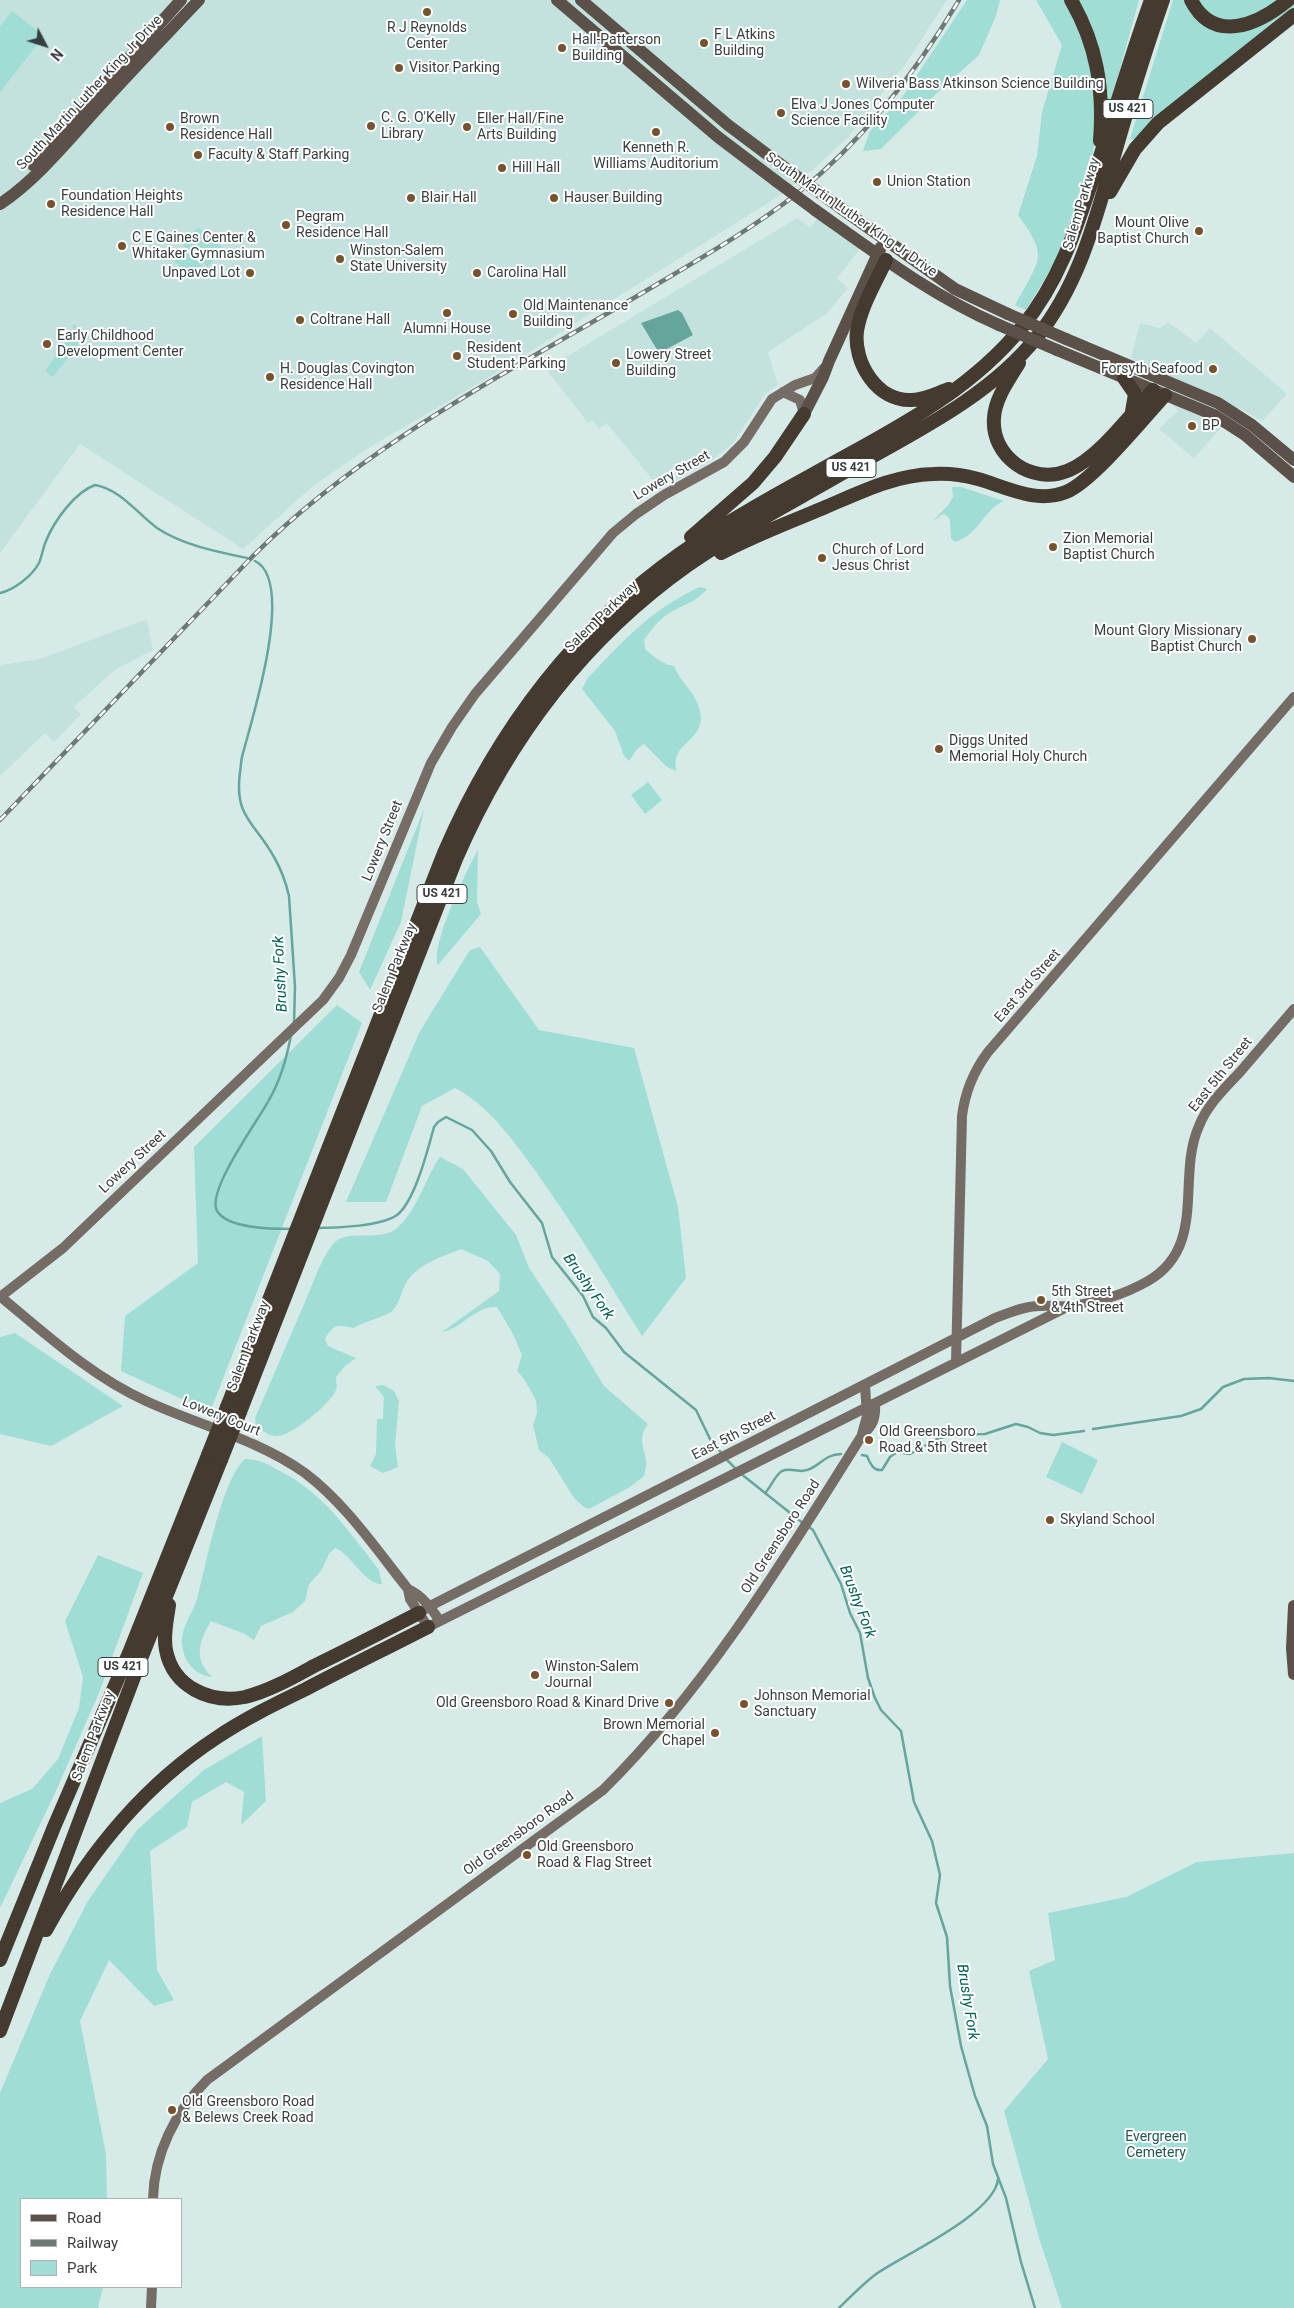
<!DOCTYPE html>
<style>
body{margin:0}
#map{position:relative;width:1294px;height:2308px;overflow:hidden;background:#d6ebe8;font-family:Roboto,sans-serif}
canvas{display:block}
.legend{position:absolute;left:20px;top:2198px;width:162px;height:90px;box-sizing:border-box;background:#fff;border:1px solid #afb2b2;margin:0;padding:6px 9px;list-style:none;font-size:15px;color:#363f3e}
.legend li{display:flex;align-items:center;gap:10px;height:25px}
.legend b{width:25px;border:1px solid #afb2b2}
.north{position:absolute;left:20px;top:20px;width:50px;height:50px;-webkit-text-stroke:4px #fff;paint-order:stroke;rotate:130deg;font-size:14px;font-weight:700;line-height:20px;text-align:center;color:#363f3e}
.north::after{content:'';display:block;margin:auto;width:18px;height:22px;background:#363f3e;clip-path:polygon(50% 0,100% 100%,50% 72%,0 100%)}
</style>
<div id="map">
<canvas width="1294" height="2308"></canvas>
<ul class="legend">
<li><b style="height:6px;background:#5b5148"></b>Road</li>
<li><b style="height:6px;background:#6c7977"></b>Railway</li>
<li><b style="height:14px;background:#a0ddd5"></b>Park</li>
</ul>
<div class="north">N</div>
</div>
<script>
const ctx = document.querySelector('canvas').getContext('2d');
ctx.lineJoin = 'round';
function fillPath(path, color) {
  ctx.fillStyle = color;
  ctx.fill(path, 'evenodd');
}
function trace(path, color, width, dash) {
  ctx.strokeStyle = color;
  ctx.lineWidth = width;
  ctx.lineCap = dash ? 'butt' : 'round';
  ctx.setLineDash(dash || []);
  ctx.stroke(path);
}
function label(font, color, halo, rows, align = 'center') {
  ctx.font = font + ' Roboto,sans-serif';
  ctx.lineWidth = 4;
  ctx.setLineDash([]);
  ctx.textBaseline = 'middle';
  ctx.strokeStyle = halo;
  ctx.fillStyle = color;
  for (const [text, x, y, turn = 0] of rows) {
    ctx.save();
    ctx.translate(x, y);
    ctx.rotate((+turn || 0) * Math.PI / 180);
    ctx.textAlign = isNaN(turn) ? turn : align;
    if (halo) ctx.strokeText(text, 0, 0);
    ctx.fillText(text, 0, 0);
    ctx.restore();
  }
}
const built = new Path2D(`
 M0,0H947L907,62L849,136L815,168L776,198L488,378L370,447L313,486L243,549L80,444L0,553Z
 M797,218L810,227L818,218L860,249L837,278L848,288L826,314L768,352L778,385L765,394L733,443L707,464L660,489L607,423L599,429L592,420L588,423L546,369Z
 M1168,322L1196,343L1210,328L1287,394L1262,421L1239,408L1194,458L1159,429L1178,411L1131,358L1140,323L1160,328Z
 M147,619L153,650L116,669L74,707L81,714L54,742L45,733L0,776V665L40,659Z`);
const green = new Path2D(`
 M967,0H1000L996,16L979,55L937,93L881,149L863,151L870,131L903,96Z
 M1036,0H1064L1077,24L1094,76L1095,141L1091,161L1056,260L1026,310L1015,305C1021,294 1038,267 1038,256C1039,243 1025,225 1018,215L1037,156L1042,112L1062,45Z
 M1075,0H1139L1110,105H1106Z
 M1173,0H1185L1223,29L1294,1V10L1135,140L1130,139Z
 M1196,0H1282L1240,22L1212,17Z
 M12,11L44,36L0,92V26Z
 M198,227L223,248L208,267L183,245Z
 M184,250L203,266L193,277L174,261Z
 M74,324L86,335L53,377L45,371L75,330L72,327Z
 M952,487H961L1004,501C983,510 981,533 955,542L951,538L950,520L946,515L943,514L932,522L949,504L953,497Z
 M700,587L707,589C694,603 691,601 675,610C661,616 653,628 644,640L645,649C654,657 662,664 674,666C679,680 693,690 698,705C710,736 680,740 676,759C675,763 676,767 676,771L667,767L644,744L637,749L629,761L624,756L615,731L582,689L587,679C623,641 651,609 700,587Z
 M648,782L662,800L645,814L631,795Z
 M424,809L401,922L370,990L359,972Z
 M478,850L477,902L481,914L438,965C430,946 467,869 478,850Z
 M480,947L539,1030L634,1048L678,1207L686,1278L642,1336C607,1280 573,1223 534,1169C512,1139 489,1106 455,1088L422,1106L386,1202H346L420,1031L470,950Z
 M337,1005L362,1023L210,1412L121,1371L125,1316L198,1263L194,1147Z
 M440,1157L463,1169L516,1235L529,1268L566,1323L604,1386L648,1424C638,1437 643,1445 646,1459C647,1465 645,1471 644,1476L630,1487L589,1509L584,1507L574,1498L549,1458L539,1450L533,1425L537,1413L536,1400L524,1379L517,1371L522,1355L513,1334L497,1307C476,1305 461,1329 442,1332L499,1291L500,1274L488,1261L461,1249C442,1257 417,1264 406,1283C401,1292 400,1303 392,1311C389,1315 363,1322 354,1328C337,1325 334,1323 325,1339L328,1346L356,1358L345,1366L336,1377C336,1382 338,1388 335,1392C328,1405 292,1436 277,1436C268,1436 262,1430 256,1426L255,1418C272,1379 288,1341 305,1302C313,1284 320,1260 333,1244C347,1228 376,1242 394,1230C416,1215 425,1178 440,1157Z
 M15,1333L123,1406L51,1446L0,1434V1337Z
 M383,1385L394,1391L399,1401L395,1444L398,1467L383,1473L370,1466L376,1454L377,1419H383L384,1397L375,1386Z
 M1062,1442L1098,1460L1082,1494L1046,1477Z
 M245,1459C259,1459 268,1464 280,1471C325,1494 349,1532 379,1570L382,1584C364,1585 353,1555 335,1548L329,1554L321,1571L309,1584L305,1601L293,1612L261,1626L254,1640L245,1634L211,1621C199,1641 193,1659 212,1677C193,1675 183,1660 182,1643C181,1627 193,1613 197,1599C206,1566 221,1481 245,1459Z
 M98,1555L143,1573L99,1693L56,1791L0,1908V1803L32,1789L58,1759L79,1708L83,1677L65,1621Z
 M262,1736L266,1801L241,1825L244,1792L226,1782L192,1802L187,1827L150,1851L157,1970L174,2000L154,2006L109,1960L80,2021L106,2154L107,2199H21V2287H103L98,2308H0V2093L50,1974L88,1901L137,1830L204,1770Z
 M1294,1853V2308H1062L1040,2241L1004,2111L1048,2059L1029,1971L1055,1960L1048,1913L1126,1897L1197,1862Z`);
const water = new Path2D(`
 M678,310L682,313L693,335L659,353L641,323Z`);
const stream = new Path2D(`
 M255,561C296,581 252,719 243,753C241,759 241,766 240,772C234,818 255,822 274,857C281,869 286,883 289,896L295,987L294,1023
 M0,593C14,590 32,576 39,563C42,556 43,548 46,541C54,521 75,492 95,485C120,489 138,514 157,528C182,545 218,552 247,558
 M291,1035C287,1057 280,1081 269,1100C259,1119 206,1191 217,1211C228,1229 274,1229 293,1229
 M318,1228C337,1228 382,1226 397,1215C415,1201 428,1149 434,1127L438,1122L446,1117L472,1130L491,1151L510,1182L542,1223L552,1257L583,1296L593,1317L606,1328L624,1352L696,1410L710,1439L723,1455
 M1093,1429L1181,1416L1201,1409L1223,1387L1244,1379L1269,1378L1294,1381
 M862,1455L867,1456C870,1463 873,1471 882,1470L890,1457L897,1452L910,1454L937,1439L951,1435L985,1434L1016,1424L1028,1427L1040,1433L1053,1435L1084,1431
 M726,1459L736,1469
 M740,1473L804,1524
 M765,1493C771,1487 775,1475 782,1471C789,1468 795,1471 802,1471C818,1470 823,1454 841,1454
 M809,1527L813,1530L841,1584L850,1613L860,1633L868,1678L875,1698L881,1710L901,1731L914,1802L932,1841L940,1875L936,1903L947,1937L950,1986L961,2046L975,2096L987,2126L993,2164L1006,2198L1021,2262L1035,2308
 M839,2308C851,2296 863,2284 876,2274C903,2255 995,2214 998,2179`);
const secondary = new Path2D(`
 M783,392L800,400L804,414
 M0,1297L63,1248L323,1000L339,978L351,955L431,763L452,727L475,694L613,533L636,514L664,495L724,462L744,442L772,399L795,385L815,378L824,368
 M1,1297C47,1335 91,1376 146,1401C198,1425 257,1439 305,1473C346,1504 376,1549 408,1589C423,1596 431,1608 440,1621
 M956,1362L962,1116C965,1092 973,1072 988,1052L1294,697
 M862,1434L867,1416L865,1385
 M408,1589L410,1599L428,1627L1065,1308
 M419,1613L430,1606L995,1318C1009,1313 1024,1306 1039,1306C1049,1305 1059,1307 1069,1306C1096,1303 1125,1294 1148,1281C1208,1246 1176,1177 1199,1126C1207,1105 1225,1088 1240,1072C1258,1051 1276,1030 1294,1009
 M153,2199C154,2154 175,2112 207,2080L603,1790C707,1687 784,1560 861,1437C873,1425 876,1419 875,1403
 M151,2308L152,2287`);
const primary = new Path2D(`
 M557,0L718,137L776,181
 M581,0L728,125L788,170
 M33,165L181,0
 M0,204C36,180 66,143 95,111C129,73 164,37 199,0
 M842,209L955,289L1008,314
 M815,210C874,252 932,296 999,325
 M1066,339L1218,403L1252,425L1294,460
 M1057,350L1214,415L1245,435L1294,477
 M804,414L823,377L829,361L881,247
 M1294,1606L1292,1648L1294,1674`);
const highway = new Path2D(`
 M1071,0C1097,45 1104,89 1100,141
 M1191,0C1214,45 1259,24 1288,0
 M1110,192L1135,149L1158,123L1294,15
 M886,260C876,282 861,306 857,331C853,362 877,402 912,400C925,400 937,393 949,389
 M1019,363C1009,380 995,398 994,418C991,457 1032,485 1067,471C1098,459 1130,415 1153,390
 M1124,378L1135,394L1132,412
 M691,537L753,483L775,457L804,414
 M721,553C753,536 787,523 821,509C857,494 893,475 933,474C948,473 963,475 978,479C1006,487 1036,504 1066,492C1093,481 1143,419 1165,395
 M227,1407L444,853C496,733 573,629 681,553C722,525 766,500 810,476C886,433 966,396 1022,327C1063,277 1079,219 1099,160C1116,107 1132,53 1151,0
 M240,1412L456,859C507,741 582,640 688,565C737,531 791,503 843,473C911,434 987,399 1037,337C1080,283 1095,220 1114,156C1129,104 1145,51 1163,0
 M169,1605C167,1620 163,1635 166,1650C173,1687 210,1704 245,1697C269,1691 292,1678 314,1666C349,1649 384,1631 419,1613
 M46,1930C88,1854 143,1786 216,1738C244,1719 275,1704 306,1689C346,1668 387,1648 428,1627
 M0,1960L54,1827L129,1653L208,1455
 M0,2031L140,1661L221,1460`);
const rail = new Path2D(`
 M0,820L253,556C366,443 513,370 649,289C701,258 752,229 799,192C865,139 916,72 959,0`);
const primaryBridge = new Path2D(`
 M788,170L842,209
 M776,181L815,210
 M1008,314L1066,339
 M999,325L1057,350`);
const highwayBridge = new Path2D(`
 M208,1455L227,1407
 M221,1460L240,1412`);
const markers = [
 [427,12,5,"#77522d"],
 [704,43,5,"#77522d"],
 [562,48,5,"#77522d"],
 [399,68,5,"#77522d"],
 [846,84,5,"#77522d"],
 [781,113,5,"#77522d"],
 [371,126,5,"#77522d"],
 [170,127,5,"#77522d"],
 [467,127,5,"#77522d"],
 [656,132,5,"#77522d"],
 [198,155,5,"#77522d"],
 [502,168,5,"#77522d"],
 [877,182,5,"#77522d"],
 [411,198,5,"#77522d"],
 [554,198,5,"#77522d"],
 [51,204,5,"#77522d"],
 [286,225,5,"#77522d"],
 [1199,231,5,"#77522d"],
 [122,246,5,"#77522d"],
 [340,259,5,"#77522d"],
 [250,273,5,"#77522d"],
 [477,273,5,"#77522d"],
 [447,313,5,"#77522d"],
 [513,314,5,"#77522d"],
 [300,320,5,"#77522d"],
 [47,344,5,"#77522d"],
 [457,356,5,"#77522d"],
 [616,363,5,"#77522d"],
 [1213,369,5,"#77522d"],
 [270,377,5,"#77522d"],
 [1192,426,5,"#77522d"],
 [1053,547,5,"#77522d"],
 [822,558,5,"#77522d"],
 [1252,639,5,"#77522d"],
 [939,749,5,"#77522d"],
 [1041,1300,5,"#77522d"],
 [869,1440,5,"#77522d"],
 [1050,1520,5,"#77522d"],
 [535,1675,5,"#77522d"],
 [669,1703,5,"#77522d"],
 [744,1704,5,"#77522d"],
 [715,1733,5,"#77522d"],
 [527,1855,5,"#77522d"],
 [172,2110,5,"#77522d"]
];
const shields = [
 [1128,109,50],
 [851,468,50],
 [442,894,50],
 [123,1667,50]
];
const shieldNames = [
 ["US 421",1128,109],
 ["US 421",851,468],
 ["US 421",442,894],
 ["US 421",123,1667]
];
const poiNames = [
 ["R J Reynolds",427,28,"center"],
 ["Center",427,44,"center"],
 ["F L Atkins",714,35],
 ["Building",714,51],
 ["Hall-Patterson",572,40],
 ["Building",572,56],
 ["Visitor Parking",409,68],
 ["Wilveria Bass Atkinson Science Building",856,84],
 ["Elva J Jones Computer",791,105],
 ["Science Facility",791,121],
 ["C. G. O'Kelly",381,118],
 ["Library",381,134],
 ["Brown",180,119],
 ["Residence Hall",180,135],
 ["Eller Hall/Fine",477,119],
 ["Arts Building",477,135],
 ["Kenneth R.",656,148,"center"],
 ["Williams Auditorium",656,164,"center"],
 ["Faculty & Staff Parking",208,155],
 ["Hill Hall",512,168],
 ["Union Station",887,182],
 ["Foundation Heights",61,196],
 ["Residence Hall",61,212],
 ["Blair Hall",421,198],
 ["Hauser Building",564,198],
 ["Pegram",296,217],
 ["Residence Hall",296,233],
 ["Mount Olive",1189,223,"right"],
 ["Baptist Church",1189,239,"right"],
 ["C E Gaines Center &",132,238],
 ["Whitaker Gymnasium",132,254],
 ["Winston-Salem",350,251],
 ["State University",350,267],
 ["Unpaved Lot",240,273,"right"],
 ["Carolina Hall",487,273],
 ["Old Maintenance",523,306],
 ["Building",523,322],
 ["Coltrane Hall",310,320],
 ["Alumni House",447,329,"center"],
 ["Early Childhood",57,336],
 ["Development Center",57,352],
 ["Resident",467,348],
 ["Student Parking",467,364],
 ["Lowery Street",626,355],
 ["Building",626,371],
 ["H. Douglas Covington",280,369],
 ["Residence Hall",280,385],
 ["Forsyth Seafood",1203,369,"right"],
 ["BP",1202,426],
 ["Zion Memorial",1063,539],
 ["Baptist Church",1063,555],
 ["Church of Lord",832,550],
 ["Jesus Christ",832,566],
 ["Mount Glory Missionary",1242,631,"right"],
 ["Baptist Church",1242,647,"right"],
 ["Diggs United",949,741],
 ["Memorial Holy Church",949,757],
 ["5th Street",1051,1292],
 ["& 4th Street",1051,1308],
 ["Old Greensboro",879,1432],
 ["Road & 5th Street",879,1448],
 ["Skyland School",1060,1520],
 ["Winston-Salem",545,1667],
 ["Journal",545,1683],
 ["Johnson Memorial",754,1696],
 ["Sanctuary",754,1712],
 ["Old Greensboro Road & Kinard Drive",659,1703,"right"],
 ["Brown Memorial",705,1725,"right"],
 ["Chapel",705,1741,"right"],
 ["Old Greensboro",537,1847],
 ["Road & Flag Street",537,1863],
 ["Old Greensboro Road",182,2102],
 ["& Belews Creek Road",182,2118]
];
const streetNames = [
 ["South Martin Luther King Jr Drive",90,93,-47],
 ["Salem Parkway",1082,204,-73],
 ["South Martin Luther King Jr Drive",851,215,35],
 ["Lowery Street",672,476,-30],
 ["Salem Parkway",602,617,-44],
 ["Lowery Street",383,841,-68],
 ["Salem Parkway",395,968,-68],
 ["East 3rd Street",1028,986,-49],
 ["East 5th Street",1221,1075,-51],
 ["Lowery Street",133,1162,-43],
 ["Salem Parkway",249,1346,-69],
 ["Lowery Court",221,1417,22],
 ["East 5th Street",734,1436,-27],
 ["Old Greensboro Road",781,1537,-57],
 ["Salem Parkway",94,1736,-69],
 ["Old Greensboro Road",519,1834,-36]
];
const parkNames = [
 ["Evergreen",1156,2137],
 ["Cemetery",1156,2153]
];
const waterNames = [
 ["Brushy Fork",281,974,-93],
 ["Brushy Fork",588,1287,55],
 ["Brushy Fork",857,1602,69],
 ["Brushy Fork",967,2002,81]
];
fillPath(built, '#c3e2dd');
fillPath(green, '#a0ddd5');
fillPath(water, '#65a59c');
trace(stream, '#65a59c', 2.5);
trace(secondary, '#756c65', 10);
trace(primary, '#5b5148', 12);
trace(highway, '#453a30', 14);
trace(rail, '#6c7977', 4.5);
trace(rail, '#fff', 2.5, [8]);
trace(primaryBridge, '#5b5148', 12);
trace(highwayBridge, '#453a30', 14);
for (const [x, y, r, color] of markers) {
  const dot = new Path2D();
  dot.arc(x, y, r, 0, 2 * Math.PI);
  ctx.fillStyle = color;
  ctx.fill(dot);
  trace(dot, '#fff', 2);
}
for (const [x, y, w] of shields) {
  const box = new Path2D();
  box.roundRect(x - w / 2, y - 9.5, w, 19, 4);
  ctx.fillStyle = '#fff';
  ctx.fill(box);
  trace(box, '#363f3e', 1);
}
label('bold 12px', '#363f3e', null, shieldNames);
label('14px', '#363f3e', '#fff', poiNames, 'left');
label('14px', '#363f3e', '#fff', streetNames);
label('14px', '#225852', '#fff', parkNames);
label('italic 15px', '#005f57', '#fff', waterNames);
</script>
